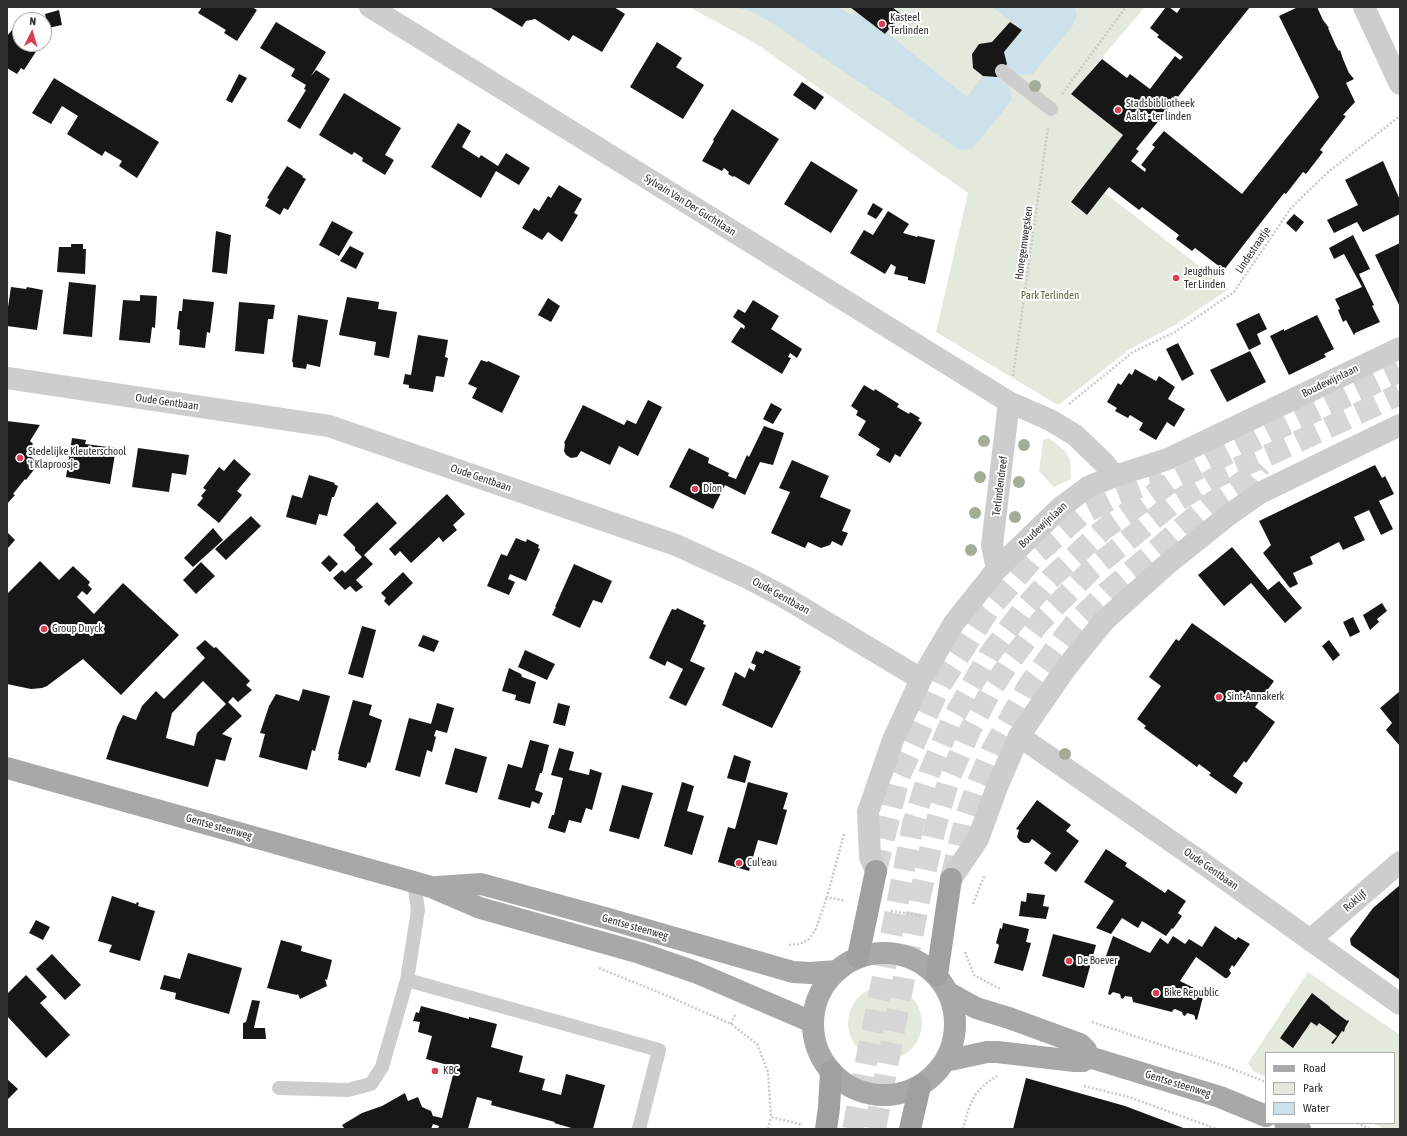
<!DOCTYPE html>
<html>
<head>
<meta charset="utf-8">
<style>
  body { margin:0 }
  #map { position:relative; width:1407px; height:1136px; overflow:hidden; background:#fff; font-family:"Asap Condensed",sans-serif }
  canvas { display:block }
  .frame { position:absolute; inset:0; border:8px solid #303030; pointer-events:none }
  .legend { position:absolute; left:1265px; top:1052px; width:130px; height:72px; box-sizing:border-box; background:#fff; border:1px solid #acacac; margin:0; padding:5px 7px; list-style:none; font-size:12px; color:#303030 }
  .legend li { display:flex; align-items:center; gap:8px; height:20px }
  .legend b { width:20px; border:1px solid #acacac }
  .north { position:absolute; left:12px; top:12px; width:40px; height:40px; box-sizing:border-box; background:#fff; border:1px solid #acacac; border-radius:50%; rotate:5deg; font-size:11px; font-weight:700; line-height:16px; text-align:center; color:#303030 }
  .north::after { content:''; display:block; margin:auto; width:14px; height:18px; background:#da3f56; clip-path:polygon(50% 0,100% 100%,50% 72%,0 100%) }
</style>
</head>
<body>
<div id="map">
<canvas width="1407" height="1136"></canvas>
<div class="frame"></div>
<ul class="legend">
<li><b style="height:5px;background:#a8a8a8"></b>Road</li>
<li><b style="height:11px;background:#e4e9dd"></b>Park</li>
<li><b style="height:11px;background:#cde1eb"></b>Water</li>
</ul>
<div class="north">N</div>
</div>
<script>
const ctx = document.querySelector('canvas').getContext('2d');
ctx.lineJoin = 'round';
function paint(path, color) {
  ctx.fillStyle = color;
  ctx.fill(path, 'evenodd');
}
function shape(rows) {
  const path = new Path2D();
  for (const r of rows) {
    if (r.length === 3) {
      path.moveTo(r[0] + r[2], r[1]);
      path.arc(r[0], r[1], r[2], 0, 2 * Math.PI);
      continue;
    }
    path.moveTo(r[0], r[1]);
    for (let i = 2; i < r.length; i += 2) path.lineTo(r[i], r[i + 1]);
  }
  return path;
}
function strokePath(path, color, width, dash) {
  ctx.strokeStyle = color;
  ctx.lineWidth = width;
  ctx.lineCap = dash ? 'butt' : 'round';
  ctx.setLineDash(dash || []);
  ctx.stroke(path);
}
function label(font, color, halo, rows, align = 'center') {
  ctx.font = font + ' "Asap Condensed",sans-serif';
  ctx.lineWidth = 4;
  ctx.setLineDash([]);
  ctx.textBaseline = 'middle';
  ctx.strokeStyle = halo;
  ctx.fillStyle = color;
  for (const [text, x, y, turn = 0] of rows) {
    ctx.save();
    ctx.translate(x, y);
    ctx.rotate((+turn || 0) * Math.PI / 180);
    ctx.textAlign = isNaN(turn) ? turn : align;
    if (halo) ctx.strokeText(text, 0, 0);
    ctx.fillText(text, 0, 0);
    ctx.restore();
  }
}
paint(shape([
  [689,7,1145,7,1071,94,1123,135,1071,202,1087,215,1105,193,1229,289,1175,325,1130,349,1058,405,936,332,968,193,755,43],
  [1049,438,1065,451,1070,459,1071,479,1054,487,1039,471,1043,440],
  [1308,972,1400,1035,1400,1129,1385,1129,1372,1123,1394,1123,1394,1053,1266,1053,1266,1077,1253,1071,1248,1063],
  [885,1023,37]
]), '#e4e9dd');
paint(shape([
  [732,7,839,7,849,14,858,13,884,34,886,32,967,97,983,76,997,78,999,75,1009,84,1012,100,973,148,963,150,958,149,769,21,748,10],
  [992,7,1074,7,1077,12,1076,18,1072,27,1043,61,1033,74,1016,75,1006,66,1007,64,1004,53,1022,30]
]), '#cde1eb');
paint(shape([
  [202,7,252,7,257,10,237,41,224,33,226,30,198,13],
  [492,7,614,7,625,14,602,52,573,35,569,41,535,19,526,21,522,27,491,8],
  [850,7,892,7,901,14,885,34],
  [1166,7,1169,7,1177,13,1181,7,1250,7,1136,149,1139,151,1131,161,1145,172,1146,169,1141,165,1155,147,1152,145,1164,131,1242,194,1319,97,1279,16,1298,7,1317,7,1323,20,1329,28,1328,28,1336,46,1339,51,1340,50,1343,59,1349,73,1354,79,1346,83,1355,102,1343,115,1346,116,1320,150,1323,152,1306,174,1303,172,1286,194,1284,193,1224,270,1195,248,1192,251,1176,239,1179,235,1142,207,1139,210,1109,187,1087,215,1071,202,1123,135,1071,94,1102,59,1127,78,1130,74,1150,89,1175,56,1180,60,1183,57,1157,37,1159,35,1150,28],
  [59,10,62,25,48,28,45,14],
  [276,22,326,52,311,76,316,70,330,79,300,129,287,121,306,90,304,89,306,85,291,76,295,69,260,48],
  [1010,22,1022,30,1004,52,1007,64,997,77,983,76,973,68,972,54,979,44,992,42],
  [16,25,20,28,20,44,41,44,24,70,21,68,17,74,7,68,7,36],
  [657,42,682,58,676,67,704,85,683,119,630,87],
  [239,74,247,78,232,103,226,100],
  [54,78,159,142,137,178,119,166,122,161,105,151,102,156,67,134,78,116,62,106,51,124,32,113],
  [802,82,824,97,815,110,793,95],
  [344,93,401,128,385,155,394,160,385,175,362,161,363,158,354,152,352,155,319,135],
  [732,109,779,139,749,185,734,176,733,177,728,174,729,172,724,168,722,171,702,161,714,141,713,140],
  [458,123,471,131,462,147,479,158,481,155,498,166,506,153,530,168,519,185,496,171,481,198,431,167],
  [811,161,858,190,831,233,784,204],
  [1383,161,1400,200,1400,214,1363,232,1357,222,1334,233,1327,220,1358,205,1345,180],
  [287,166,303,176,302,177,306,179,288,210,284,208,280,215,265,206,269,199,267,198],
  [559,185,582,199,574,213,578,215,562,242,548,232,542,240,522,228,534,208,539,211,548,196,551,198],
  [873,203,883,209,876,219,867,214],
  [888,211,909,224,903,233,917,237,918,236,935,240,925,284,908,280,908,277,894,274,896,267,891,264,885,274,850,253,864,230,873,235],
  [1294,214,1304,222,1296,232,1286,223],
  [332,221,353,232,339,256,319,245],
  [216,231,231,235,227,274,212,272],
  [1353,235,1370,269,1359,274,1374,305,1372,306,1380,322,1355,333,1355,334,1354,335,1346,320,1343,322,1338,310,1340,309,1335,299,1362,287,1344,254,1334,259,1329,248],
  [1400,243,1400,307,1375,255],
  [71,244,83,244,83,249,86,249,85,274,57,272,59,247,71,247],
  [350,246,364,253,356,269,340,261],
  [69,282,96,285,92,337,63,334],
  [11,287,26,289,27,287,43,290,37,330,7,326,7,314],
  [140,295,157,296,155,328,152,327,150,343,119,340,123,300,140,301],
  [347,297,379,302,378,309,397,312,389,358,374,355,376,342,339,335],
  [548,298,560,306,551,322,538,315],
  [183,299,214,302,210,333,207,332,205,348,179,345,180,330,177,329,179,311,182,311],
  [753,300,779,316,771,329,802,349,797,358,790,353,788,357,791,358,782,374,731,342,741,327,744,329,745,326,733,317,738,309,745,313],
  [239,302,275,305,273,319,268,319,264,354,235,351],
  [1259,313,1267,329,1257,334,1261,344,1249,350,1236,324],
  [298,315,328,320,320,367,307,364,306,369,293,367,293,362,292,362],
  [1317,315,1334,349,1324,354,1326,357,1289,375,1270,336,1284,329,1284,331],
  [418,335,448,340,445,357,448,358,444,377,436,376,433,392,409,388,409,385,403,384,405,374,411,375],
  [1178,343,1194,374,1182,381,1166,349],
  [1250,351,1266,382,1227,402,1210,370],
  [481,360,487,362,488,361,520,376,502,413,472,398,477,388,468,384],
  [1135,369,1156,381,1159,376,1175,387,1168,399,1185,409,1174,427,1167,422,1156,440,1139,430,1143,423,1130,415,1128,418,1115,411,1117,408,1107,402,1118,383,1121,385,1129,373,1132,375],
  [864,385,874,391,875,389,899,404,897,407,909,414,910,412,920,418,918,420,922,423,900,457,895,454,890,463,876,455,880,449,858,435,866,421,856,415,858,411,851,406],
  [648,400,662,407,638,456,619,446,610,465,581,451,577,457,571,458,566,455,564,451,565,444,564,443,583,405,624,425,627,420,636,424],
  [771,403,782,409,773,424,763,419],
  [7,421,40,425,30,441,33,444,26,453,39,463,26,480,25,479,13,494,15,495,7,504],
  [764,426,784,433,773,465,760,462,745,495,725,485,713,509,669,487,689,448,709,458,708,463,729,473,728,476,736,479,747,455,749,457],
  [72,438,86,440,85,444,116,448,110,484,66,477],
  [138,448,189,455,186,475,172,473,169,492,132,487],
  [234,459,251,474,237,491,242,495,219,523,197,505,203,498,201,496,206,490,203,488,219,467,224,471],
  [792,460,829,476,820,497,851,510,842,531,848,533,842,546,832,541,830,545,821,548,808,542,805,548,771,533,790,492,779,488],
  [1375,465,1382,478,1385,476,1394,494,1379,501,1393,529,1381,535,1369,510,1354,517,1365,540,1343,550,1339,542,1310,557,1313,564,1293,573,1298,584,1290,588,1263,553,1271,545,1259,521],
  [309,475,335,483,334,484,338,486,334,497,332,497,327,516,319,514,316,525,286,517,292,495,302,498],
  [447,494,465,514,453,525,457,530,443,542,439,537,411,563,400,551,395,556,389,549],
  [377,502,397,523,364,555,373,564,356,580,363,587,356,592,350,586,345,590,333,578,342,570,345,573,362,557,355,550,355,547,343,535],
  [251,516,261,526,226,560,215,549],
  [213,528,223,540,193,567,184,558],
  [7,532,15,540,7,549],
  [516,538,526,542,527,539,539,545,538,548,540,549,526,581,510,574,508,579,515,582,509,595,487,586,501,554,507,556],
  [1232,547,1268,590,1279,581,1302,608,1285,623,1251,583,1224,606,1198,575],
  [329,555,338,564,330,572,321,563],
  [40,561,59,580,73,566,90,582,88,585,92,589,87,595,82,591,77,597,94,614,123,583,179,635,121,695,83,659,47,686,42,688,31,689,7,684,7,594],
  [201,562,215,576,196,594,183,580],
  [574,564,612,581,602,603,593,600,580,628,552,615,556,607,555,607],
  [403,572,413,583,389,606,384,601,386,598,381,593],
  [1382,603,1387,611,1377,619,1379,622,1370,630,1363,615],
  [677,608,704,621,703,624,706,625,690,661,705,668,686,706,669,698,683,669,667,661,665,666,649,658,668,617,672,609,676,610],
  [1353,617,1360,632,1350,637,1343,622],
  [1192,623,1274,681,1255,707,1275,722,1246,763,1244,761,1233,776,1243,783,1236,794,1209,775,1211,773,1199,764,1197,767,1144,728,1146,726,1137,719,1161,686,1149,677,1176,639,1179,641],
  [362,626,376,630,363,678,348,674],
  [423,635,439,641,434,652,418,646],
  [205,640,214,648,216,647,250,681,246,685,252,690,238,702,233,697,228,702,242,716,222,734,232,738,225,761,216,759,208,787,106,759,117,727,123,715,136,720,142,706,156,691,164,699,205,658,196,648],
  [203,681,226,704,197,733,194,746,166,738,172,713],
  [1329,640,1340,655,1333,661,1322,646],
  [525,650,555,664,547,680,518,667],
  [765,650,801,667,799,670,801,671,772,728,722,705,735,672,745,678,749,668,754,671,756,665,751,663,756,651,763,654],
  [509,668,521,674,522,677,536,682,530,704,515,700,516,695,502,691],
  [303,689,330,696,315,751,312,750,307,770,259,757,265,734,260,733,269,706,276,694,299,701],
  [1400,691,1400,746,1386,730,1392,723,1380,708],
  [353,700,372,705,369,715,382,720,370,763,368,762,366,768,338,760,339,754,338,754],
  [437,703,454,708,447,733,436,730,434,736,436,737,432,752,427,750,420,777,395,770,409,718,431,724],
  [558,703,570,706,565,726,553,723],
  [530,740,549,745,542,773,540,773,535,790,543,793,539,804,532,801,530,808,498,799,508,764,522,768],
  [455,748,487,757,477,793,445,784],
  [559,748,574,752,569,770,589,775,590,769,602,773,592,810,586,808,581,823,569,820,565,833,548,828,552,815,554,815,563,778,551,775],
  [734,755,751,761,745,783,727,778],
  [682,782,694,786,687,811,704,816,692,855,664,846],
  [748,782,788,793,783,809,787,810,777,845,758,840,749,871,718,862,728,827,735,829],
  [622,785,653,793,639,839,609,831],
  [1037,800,1071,825,1066,831,1079,841,1056,872,1044,863,1051,853,1032,839,1029,843,1024,843,1020,841,1017,837,1019,830,1016,829],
  [1106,849,1127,863,1125,866,1165,893,1168,889,1186,901,1178,913,1182,916,1173,929,1172,928,1166,936,1142,921,1138,928,1122,918,1111,934,1096,928,1114,901,1084,882],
  [1400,885,1400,980,1351,945,1350,939,1373,908],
  [1027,893,1045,895,1043,906,1049,907,1046,919,1019,916,1021,901,1026,902],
  [112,896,136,904,137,902,139,903,138,906,155,911,140,961,109,952,112,945,98,941],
  [36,920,50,927,43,940,29,933],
  [1003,923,1029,929,1026,942,1031,943,1023,971,994,963,999,945,996,943,1000,928,1002,929],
  [1215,926,1236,940,1238,937,1250,944,1234,967,1232,965,1229,970,1231,973,1229,976,1227,978,1225,978,1196,957,1180,981,1204,993,1197,1020,1195,1019,1195,1017,1194,1015,1187,1013,1185,1016,1183,1015,1182,1012,1175,1009,1173,1010,1172,1012,1133,1002,1132,997,1125,996,1123,999,1121,998,1120,994,1113,992,1110,995,1108,994,1116,965,1104,962,1113,936,1150,953,1160,938,1168,944,1173,936,1185,944,1189,939,1202,947],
  [1053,934,1096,945,1084,988,1042,976],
  [281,940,302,946,301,951,332,960,327,980,325,979,327,986,300,999,298,994,297,995,267,988],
  [188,953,242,968,229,1014,175,999,176,993,160,989,164,975,180,979],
  [52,954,81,985,65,1000,36,969],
  [26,975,47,997,40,1003,70,1035,46,1058,7,1016,7,994],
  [1312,993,1330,1007,1330,1008,1347,1021,1348,1020,1349,1021,1345,1028,1344,1032,1342,1031,1333,1044,1331,1043,1337,1036,1319,1023,1317,1026,1311,1022,1293,1048,1280,1038],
  [252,1000,260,1001,254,1028,265,1028,266,1039,243,1039,243,1023,246,1022],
  [421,1006,469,1019,469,1017,497,1024,491,1047,523,1056,519,1072,545,1079,542,1090,561,1095,566,1074,605,1085,593,1129,575,1129,554,1123,555,1122,491,1105,492,1101,477,1097,468,1129,438,1129,439,1126,433,1124,431,1129,341,1129,344,1128,342,1125,362,1113,382,1106,405,1093,408,1101,418,1097,422,1107,431,1111,433,1116,442,1118,455,1067,426,1059,432,1036,418,1032,420,1022,413,1021,416,1012,419,1013],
  [1026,1078,1125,1106,1186,1129,1013,1129],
  [7,1079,18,1089,7,1100]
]), '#171717');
strokePath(shape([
  [876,871,899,777,941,684,988,611,1038,553,1081,515,1117,496,1140,487,1163,484],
  [951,878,965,820,977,785,991,752,1030,683,1074,624,1107,592,1207,506,1251,476,1261,465],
  [853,1129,913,824,929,774,951,722,989,655,1022,611,1050,579,1104,529,1170,483,1271,432,1400,371],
  [875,1129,919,901,935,828,949,779,971,728,993,687,1009,663,1039,623,1090,571,1172,504,1220,475,1271,454,1400,394]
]), '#d6d6d6', 22, [22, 11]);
strokePath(shape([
  [1062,94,1126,7],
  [1013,376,1048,128],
  [1069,404,1133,352,1175,332,1234,292,1291,208,1327,173,1400,116],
  [844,834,827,897,845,901],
  [973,904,985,874],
  [891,911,922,916],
  [789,945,799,944,808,940,815,931,827,897],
  [965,952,974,975,1000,989],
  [599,968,670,997,731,1024,757,1044,768,1072,771,1117,803,1125],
  [1092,1022,1222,1065,1266,1082],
  [731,1024,735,1015],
  [1084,1086,1129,1097,1217,1129],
  [1357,1123,1370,1129],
  [768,1129,771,1117],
  [963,1129,968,1110,975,1095,985,1084,997,1076]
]), '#cacaca', 2.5, [2, 2]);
strokePath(shape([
  [1002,71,1051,109],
  [407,980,659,1050,639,1129],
  [279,1088,348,1090,371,1084,382,1067,407,980,418,910,414,882]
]), '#cdcdcd', 14);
strokePath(shape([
  [370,7,1009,402,1050,420,1075,435,1104,463,1115,476],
  [1364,7,1400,84],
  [7,378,329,426,676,545,746,577,784,597,921,679],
  [997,569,992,545,1009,402],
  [1019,736,1204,864,1400,1004],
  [876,871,870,857,868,812,893,740,921,679,954,623,997,569,1061,507,1088,487,1115,476,1168,459,1400,348],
  [951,879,978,839,997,787,1019,736,1066,668,1104,621,1165,566,1230,514,1260,493,1400,425],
  [1310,940,1400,862]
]), '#cdcdcd', 22);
strokePath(shape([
  [7,768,414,882,431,887,480,908,640,953,695,972,812,1022],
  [437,887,481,884,609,919,793,972,810,973,837,971],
  [884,1024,71],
  [949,993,976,1008,1009,1018,1080,1044,1086,1050,1089,1057],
  [1089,1057,1220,1097,1266,1116],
  [945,1061,987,1052,997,1052,1075,1061,1083,1061,1089,1057],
  [1285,1123,1300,1129]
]), '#a8a8a8', 22);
strokePath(shape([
  [858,957,876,871],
  [937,975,951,879],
  [826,1129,829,1108,831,1071],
  [910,1129,920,1086]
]), '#a0a0a0', 22);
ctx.fillStyle = '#a3ad96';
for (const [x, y] of [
  [1035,86],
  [984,441],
  [1024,445],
  [980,477],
  [1019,482],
  [975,513],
  [1015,517],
  [971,550],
  [1065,754]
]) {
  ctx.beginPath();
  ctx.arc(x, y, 6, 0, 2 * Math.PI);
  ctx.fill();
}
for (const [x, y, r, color] of [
  [882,24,4,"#da3f56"],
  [1118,110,4,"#da3f56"],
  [1176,278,4,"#da3f56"],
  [20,458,4,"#da3f56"],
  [695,489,4,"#da3f56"],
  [44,629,4,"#da3f56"],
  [1219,697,4,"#da3f56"],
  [739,863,4,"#da3f56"],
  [1069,961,4,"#da3f56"],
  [1156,993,4,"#da3f56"],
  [435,1071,4,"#da3f56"]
]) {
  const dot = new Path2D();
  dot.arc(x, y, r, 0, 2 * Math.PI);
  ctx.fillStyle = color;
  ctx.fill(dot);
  strokePath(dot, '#fff', 1.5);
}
label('11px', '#303030', '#fff', [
  ["Kasteel",890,18],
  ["Terlinden",890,31],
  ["Stadsbibliotheek",1126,104],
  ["Aalst - ter linden",1126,117],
  ["Jeugdhuis",1184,272],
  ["Ter Linden",1184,285],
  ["Stedelijke Kleuterschool",28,452],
  ["'t Klaproosje",28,465],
  ["Dion",703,489],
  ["Group Duyck",52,629],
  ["Sint-Annakerk",1227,697],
  ["Cul'eau",747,863],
  ["De Boever",1077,961],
  ["Bike Republic",1164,993],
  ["KBC",443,1071]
], 'left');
label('11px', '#303030', '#fff', [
  ["Sylvain Van Der Guchtlaan",690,205,32],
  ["Honegemwegsken",1024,243,-82],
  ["Lindestraatje",1253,250,-56],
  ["Boudewijnlaan",1330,381,-26],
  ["Oude Gentbaan",167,402,8],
  ["Oude Gentbaan",481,478,19],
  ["Terlindendreef",1000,486,-83],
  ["Boudewijnlaan",1043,525,-43],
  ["Oude Gentbaan",781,596,29],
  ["Gentse steenweg",219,827,16],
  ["Oude Gentbaan",1211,869,35],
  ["Roklijf",1355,901,-41],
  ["Gentse steenweg",635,927,16],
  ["Gentse steenweg",1178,1084,17]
]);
label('11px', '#576a40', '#fff', [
  ["Park Terlinden",1050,296]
]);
</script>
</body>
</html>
